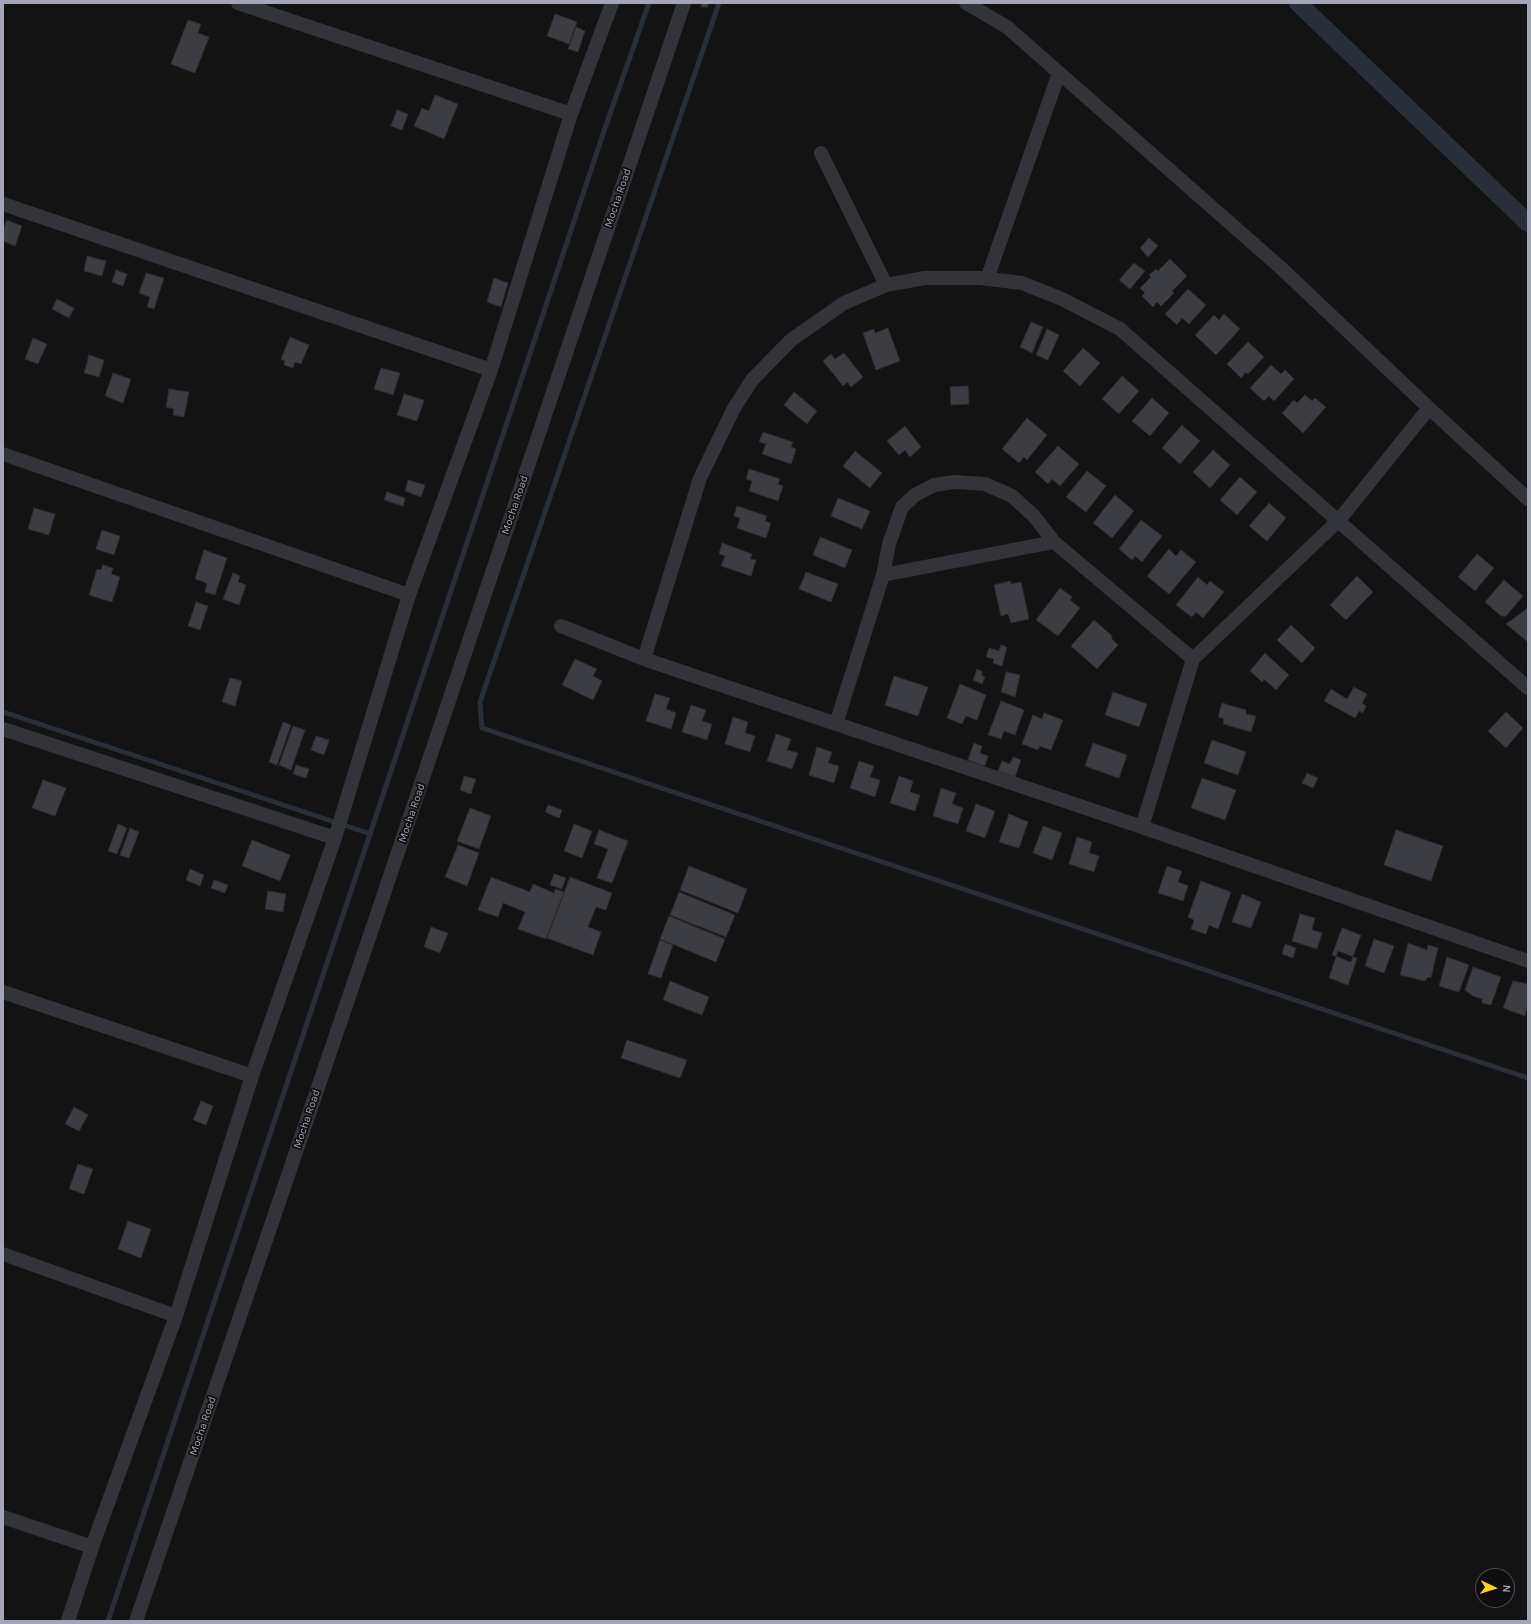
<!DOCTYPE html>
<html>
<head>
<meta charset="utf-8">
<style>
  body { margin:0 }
  #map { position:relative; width:1531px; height:1624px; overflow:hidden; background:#131314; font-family:Karla,sans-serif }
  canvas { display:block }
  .frame { position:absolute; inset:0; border:4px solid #a3a6b6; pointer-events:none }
  .north { position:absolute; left:1475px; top:1568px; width:40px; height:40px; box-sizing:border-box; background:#0e0e0f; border:1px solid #4a4b52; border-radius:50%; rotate:94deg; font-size:11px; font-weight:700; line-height:16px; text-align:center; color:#a3a6b6 }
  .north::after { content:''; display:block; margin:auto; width:14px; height:18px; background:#fbd224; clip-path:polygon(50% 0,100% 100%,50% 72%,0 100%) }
</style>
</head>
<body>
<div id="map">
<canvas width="1531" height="1624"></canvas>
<div class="frame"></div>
<div class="north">N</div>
</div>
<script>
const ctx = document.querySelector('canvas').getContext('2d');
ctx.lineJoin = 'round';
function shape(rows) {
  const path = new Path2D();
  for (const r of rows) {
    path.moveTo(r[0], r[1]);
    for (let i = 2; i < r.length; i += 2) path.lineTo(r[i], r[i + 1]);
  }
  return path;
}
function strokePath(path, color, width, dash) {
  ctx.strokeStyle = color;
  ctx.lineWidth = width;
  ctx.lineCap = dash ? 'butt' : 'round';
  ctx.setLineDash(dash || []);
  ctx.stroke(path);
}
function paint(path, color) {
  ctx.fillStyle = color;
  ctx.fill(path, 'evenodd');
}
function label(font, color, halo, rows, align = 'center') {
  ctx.font = font + ' Karla,sans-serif';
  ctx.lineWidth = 3.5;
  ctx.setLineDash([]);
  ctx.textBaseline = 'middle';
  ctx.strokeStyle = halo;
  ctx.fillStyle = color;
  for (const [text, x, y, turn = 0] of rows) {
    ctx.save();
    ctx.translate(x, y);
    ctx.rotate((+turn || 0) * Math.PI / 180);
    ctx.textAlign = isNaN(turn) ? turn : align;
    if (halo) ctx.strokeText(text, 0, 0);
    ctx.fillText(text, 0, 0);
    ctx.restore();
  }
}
strokePath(shape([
  [719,3,480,702,482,728,1528,1078],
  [3,712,371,834],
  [108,1621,604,131,649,3]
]), '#282f39', 5);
strokePath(shape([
  [1298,3,1528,223]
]), '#282f39', 18);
const building = shape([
  [702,3,708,3,708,7,701,7,702,3],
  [555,14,577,22,569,44,547,36,555,14],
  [188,20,201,24,198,33,209,37,195,73,171,64,188,20],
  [576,27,585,31,578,52,568,49,576,27],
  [435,95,458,104,444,139,414,126,422,108,429,111,435,95],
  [397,110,408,114,402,130,391,126,397,110],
  [7,220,22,226,15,246,3,241,3,230,7,220],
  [1149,238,1158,246,1148,257,1140,248,1149,238],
  [87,256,106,261,102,276,84,271,87,256],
  [1170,259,1187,276,1172,291,1174,293,1161,306,1157,302,1153,307,1142,296,1145,293,1140,288,1151,277,1149,275,1156,269,1158,271,1170,259],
  [1134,263,1145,271,1130,289,1119,280,1134,263],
  [116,270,127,274,123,286,112,282,116,270],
  [146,273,164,278,154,309,147,307,150,297,139,293,146,273],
  [494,278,508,283,501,307,487,302,494,278],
  [1188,289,1206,305,1189,324,1182,318,1177,325,1165,314,1188,289],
  [57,299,74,308,69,318,52,309,57,299],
  [1224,314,1240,329,1216,355,1195,335,1214,315,1219,320,1224,314],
  [1031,322,1043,327,1032,353,1020,347,1031,322],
  [888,328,900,361,876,370,863,333,874,329,875,333,888,328],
  [1047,329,1059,335,1048,360,1036,355,1047,329],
  [290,337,309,345,301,364,295,362,293,368,284,365,285,361,281,359,290,337],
  [33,338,47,344,38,364,25,359,33,338],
  [1248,342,1264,357,1248,374,1246,372,1241,378,1227,364,1248,342],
  [1083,348,1100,363,1080,386,1063,371,1083,348],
  [844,353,863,377,851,387,847,382,843,386,823,361,831,354,835,359,844,353],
  [89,355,104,360,99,377,84,373,89,355],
  [1271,365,1281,374,1285,370,1294,379,1274,401,1269,396,1264,401,1250,388,1271,365],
  [381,368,400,373,393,395,374,389,381,368],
  [113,373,131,379,123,403,105,396,113,373],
  [1122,376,1139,391,1119,414,1102,399,1122,376],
  [968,386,969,404,951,405,950,387,968,386],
  [169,389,189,392,184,417,173,415,174,409,166,407,169,389],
  [794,392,817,411,807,424,784,405,794,392],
  [404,394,424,400,417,421,397,415,404,394],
  [1305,395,1312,401,1315,398,1326,407,1303,433,1282,413,1294,400,1297,403,1305,395],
  [1152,398,1169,413,1150,436,1132,421,1152,398],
  [1027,418,1047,435,1027,460,1024,457,1019,463,1002,449,1027,418],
  [1182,425,1200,441,1180,464,1162,448,1182,425],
  [905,426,921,447,910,457,905,450,899,455,887,441,905,426],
  [763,432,793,442,791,447,796,449,791,464,762,454,766,444,759,442,763,432],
  [1058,446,1079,464,1060,486,1052,479,1048,484,1035,472,1058,446],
  [1213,450,1230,465,1210,488,1193,472,1213,450],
  [855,451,882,473,870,488,843,466,855,451],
  [749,469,780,479,778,484,783,486,778,501,749,491,752,481,746,479,749,469],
  [1087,471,1106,486,1086,512,1066,497,1087,471],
  [1240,477,1257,492,1237,515,1220,500,1240,477],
  [408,480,425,485,421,497,405,491,408,480],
  [387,492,405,498,403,506,384,500,387,492],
  [1115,495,1134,511,1112,538,1093,523,1115,495],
  [838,498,870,511,862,529,831,516,838,498],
  [1269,503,1286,518,1267,541,1249,526,1269,503],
  [737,506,767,516,765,521,771,523,766,538,737,528,740,518,734,516,737,506],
  [34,508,55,514,49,535,28,529,34,508],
  [1141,520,1162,536,1142,562,1135,556,1132,560,1119,549,1141,520],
  [102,530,120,536,114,555,96,549,102,530],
  [820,537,852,550,845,568,813,555,820,537],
  [722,543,752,554,750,559,756,560,751,576,721,566,725,556,719,554,722,543],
  [1169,549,1176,556,1181,550,1196,562,1169,594,1147,576,1169,549],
  [204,550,227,558,215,595,205,592,207,583,195,579,204,550],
  [1477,554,1494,568,1475,591,1458,577,1477,554],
  [103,565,113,568,111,574,120,577,112,602,89,595,97,569,101,570,103,565],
  [806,572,838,584,831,602,799,589,806,572],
  [233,573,240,576,238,582,246,585,239,605,223,599,233,573],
  [1357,576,1373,592,1346,620,1330,605,1357,576],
  [1198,577,1207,585,1210,581,1224,592,1203,618,1196,612,1192,617,1176,605,1198,577],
  [1504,580,1523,596,1506,616,1501,616,1485,602,1504,580],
  [1010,581,1011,584,1021,582,1029,619,1011,623,1008,614,1001,616,994,585,1010,581],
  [1060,588,1072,597,1070,600,1080,608,1058,636,1036,620,1060,588],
  [196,602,208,606,200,630,188,626,196,602],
  [1528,608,1528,642,1506,624,1528,608],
  [1094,620,1112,636,1111,638,1118,645,1097,669,1071,646,1094,620],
  [1291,625,1315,648,1302,663,1277,640,1291,625],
  [1001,645,1007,647,1002,666,993,663,994,659,986,657,989,648,999,651,1001,645],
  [1265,653,1289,675,1276,690,1264,679,1262,682,1250,671,1265,653],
  [575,659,597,669,593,676,602,681,593,700,562,685,575,659],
  [977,669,983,672,981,675,985,677,982,684,973,680,977,669],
  [1006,672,1020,675,1015,697,1001,692,1006,672],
  [894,676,928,687,918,716,885,705,894,676],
  [230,678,242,681,235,706,222,702,230,678],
  [960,684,986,695,977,720,966,716,962,724,947,718,960,684],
  [1354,687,1367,694,1362,703,1366,706,1363,713,1359,711,1355,718,1324,701,1331,689,1347,699,1354,687],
  [1113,692,1147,704,1139,727,1105,715,1113,692],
  [655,694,670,698,666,709,676,713,671,729,646,721,655,694],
  [1001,701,1024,710,1015,735,1004,731,1001,739,988,735,1001,701],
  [1222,703,1246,710,1246,714,1256,716,1251,732,1223,724,1224,719,1218,717,1222,703],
  [691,705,706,710,702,721,712,724,707,740,682,732,691,705],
  [1506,712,1523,728,1506,748,1488,731,1506,712],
  [1044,713,1063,720,1051,750,1040,746,1038,750,1022,744,1033,715,1042,719,1044,713],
  [733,717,748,722,745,733,755,736,750,752,725,744,733,717],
  [283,722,291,725,277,765,269,762,283,722],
  [293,726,305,730,291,770,279,765,293,726],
  [776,734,791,739,787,750,798,753,792,769,767,761,776,734],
  [316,736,329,740,324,755,311,750,316,736],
  [1212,740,1246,752,1238,775,1204,763,1212,740],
  [974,743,982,746,980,753,988,756,985,766,968,760,974,743],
  [1093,743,1127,755,1119,778,1085,766,1093,743],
  [817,747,832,752,828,763,839,766,834,783,809,775,817,747],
  [1013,757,1021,760,1015,777,998,771,1002,761,1010,764,1013,757],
  [859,761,874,766,870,777,880,780,875,797,850,788,859,761],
  [296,765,309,769,306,778,293,774,296,765],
  [1307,773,1318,778,1313,788,1302,783,1307,773],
  [464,776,476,779,471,794,460,790,464,776],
  [899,776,913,781,910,792,920,795,915,811,890,803,899,776],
  [1202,778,1236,790,1225,820,1191,808,1202,778],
  [43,780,66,788,55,816,32,808,43,780],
  [941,788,956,793,952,804,963,808,958,824,933,816,941,788],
  [976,804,995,811,985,838,966,831,976,804],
  [548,805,562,810,559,818,545,812,548,805],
  [470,808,491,816,479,849,457,841,470,808],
  [1009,814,1028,822,1019,848,999,842,1009,814],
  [118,824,127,828,117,854,108,851,118,824],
  [574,824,592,831,582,858,564,851,574,824],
  [1043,826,1062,833,1052,860,1033,853,1043,826],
  [130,828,139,832,129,858,120,855,130,828],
  [599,830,628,841,612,883,597,878,608,849,594,844,599,830],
  [1396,830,1443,846,1431,881,1384,865,1396,830],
  [1077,837,1092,842,1089,853,1099,856,1094,872,1069,864,1077,837],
  [252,840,290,855,280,881,242,866,252,840],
  [458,845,479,853,467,886,445,877,458,845],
  [689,866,747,889,738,913,680,890,689,866],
  [1167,866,1182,871,1178,882,1188,886,1183,901,1158,893,1167,866],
  [190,869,204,875,200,886,186,880,190,869],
  [554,874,566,878,562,889,550,885,554,874],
  [491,877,530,892,533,884,554,893,555,889,564,892,546,939,518,929,525,912,503,903,498,917,478,910,491,877],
  [570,877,612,893,606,910,596,907,588,927,601,932,593,955,547,938,570,877],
  [214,880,228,885,225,893,211,888,214,880],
  [1201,881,1231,892,1218,929,1209,925,1206,934,1191,929,1194,920,1188,917,1201,881],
  [268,891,286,894,283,912,265,909,268,891],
  [679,892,735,915,726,937,670,915,679,892],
  [1242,894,1261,902,1251,928,1232,922,1242,894],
  [1300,914,1315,918,1312,930,1322,933,1317,949,1292,941,1300,914],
  [669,916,725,939,716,962,660,939,669,916],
  [431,927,448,933,440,953,424,947,431,927],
  [1342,928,1361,935,1351,962,1332,955,1342,928],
  [1374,939,1394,946,1384,973,1365,966,1374,939],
  [660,940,673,945,661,978,648,974,660,940],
  [1408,943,1427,950,1428,945,1438,948,1431,978,1428,977,1425,981,1400,975,1408,943],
  [1285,944,1296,948,1293,958,1282,954,1285,944],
  [1338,951,1357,958,1348,985,1329,978,1338,951],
  [1447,957,1469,965,1459,992,1439,986,1447,957],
  [1473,967,1501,977,1491,1005,1482,1003,1482,999,1473,996,1465,990,1473,967],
  [670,981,709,997,702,1015,663,1000,670,981],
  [1513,981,1528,984,1528,1002,1525,1016,1503,1008,1513,981],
  [627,1040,687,1060,680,1078,621,1058,627,1040],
  [201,1101,213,1106,206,1125,193,1120,201,1101],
  [74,1107,88,1115,79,1131,65,1124,74,1107],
  [78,1164,93,1169,84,1194,69,1189,78,1164],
  [128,1221,151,1229,141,1258,118,1249,128,1221]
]);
paint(building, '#3c3d42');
strokePath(building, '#2d2c31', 1);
strokePath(shape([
  [238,3,571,114],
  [966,3,1007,27,1281,268,1429,408,1528,499],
  [821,153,886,285],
  [3,204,491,370],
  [987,279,1059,73],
  [3,454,409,595],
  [883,575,1054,542],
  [561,626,644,659,1142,827,1528,961],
  [644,659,700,478,734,408,752,380,791,340,844,303,886,285,925,278,980,278,1022,283,1062,299,1120,329,1528,688],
  [836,724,883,575,889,544,902,507,915,495,934,485,954,482,985,484,1012,496,1034,516,1054,542,1193,659],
  [3,729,335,838],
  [1142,827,1193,659,1339,520,1429,408],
  [3,992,252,1076],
  [3,1254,176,1316],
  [3,1517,92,1547],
  [68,1621,92,1547,176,1316,252,1076,335,838,409,595,491,370,571,114,612,3],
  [136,1621,369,938,684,3]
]), '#33343a', 14);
label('11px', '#a3a6b6', '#0e0e0f', [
  ["Mocha Road",618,198,-71],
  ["Mocha Road",515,505,-71],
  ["Mocha Road",412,813,-71],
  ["Mocha Road",307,1119,-71],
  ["Mocha Road",203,1426,-71]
]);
</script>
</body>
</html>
